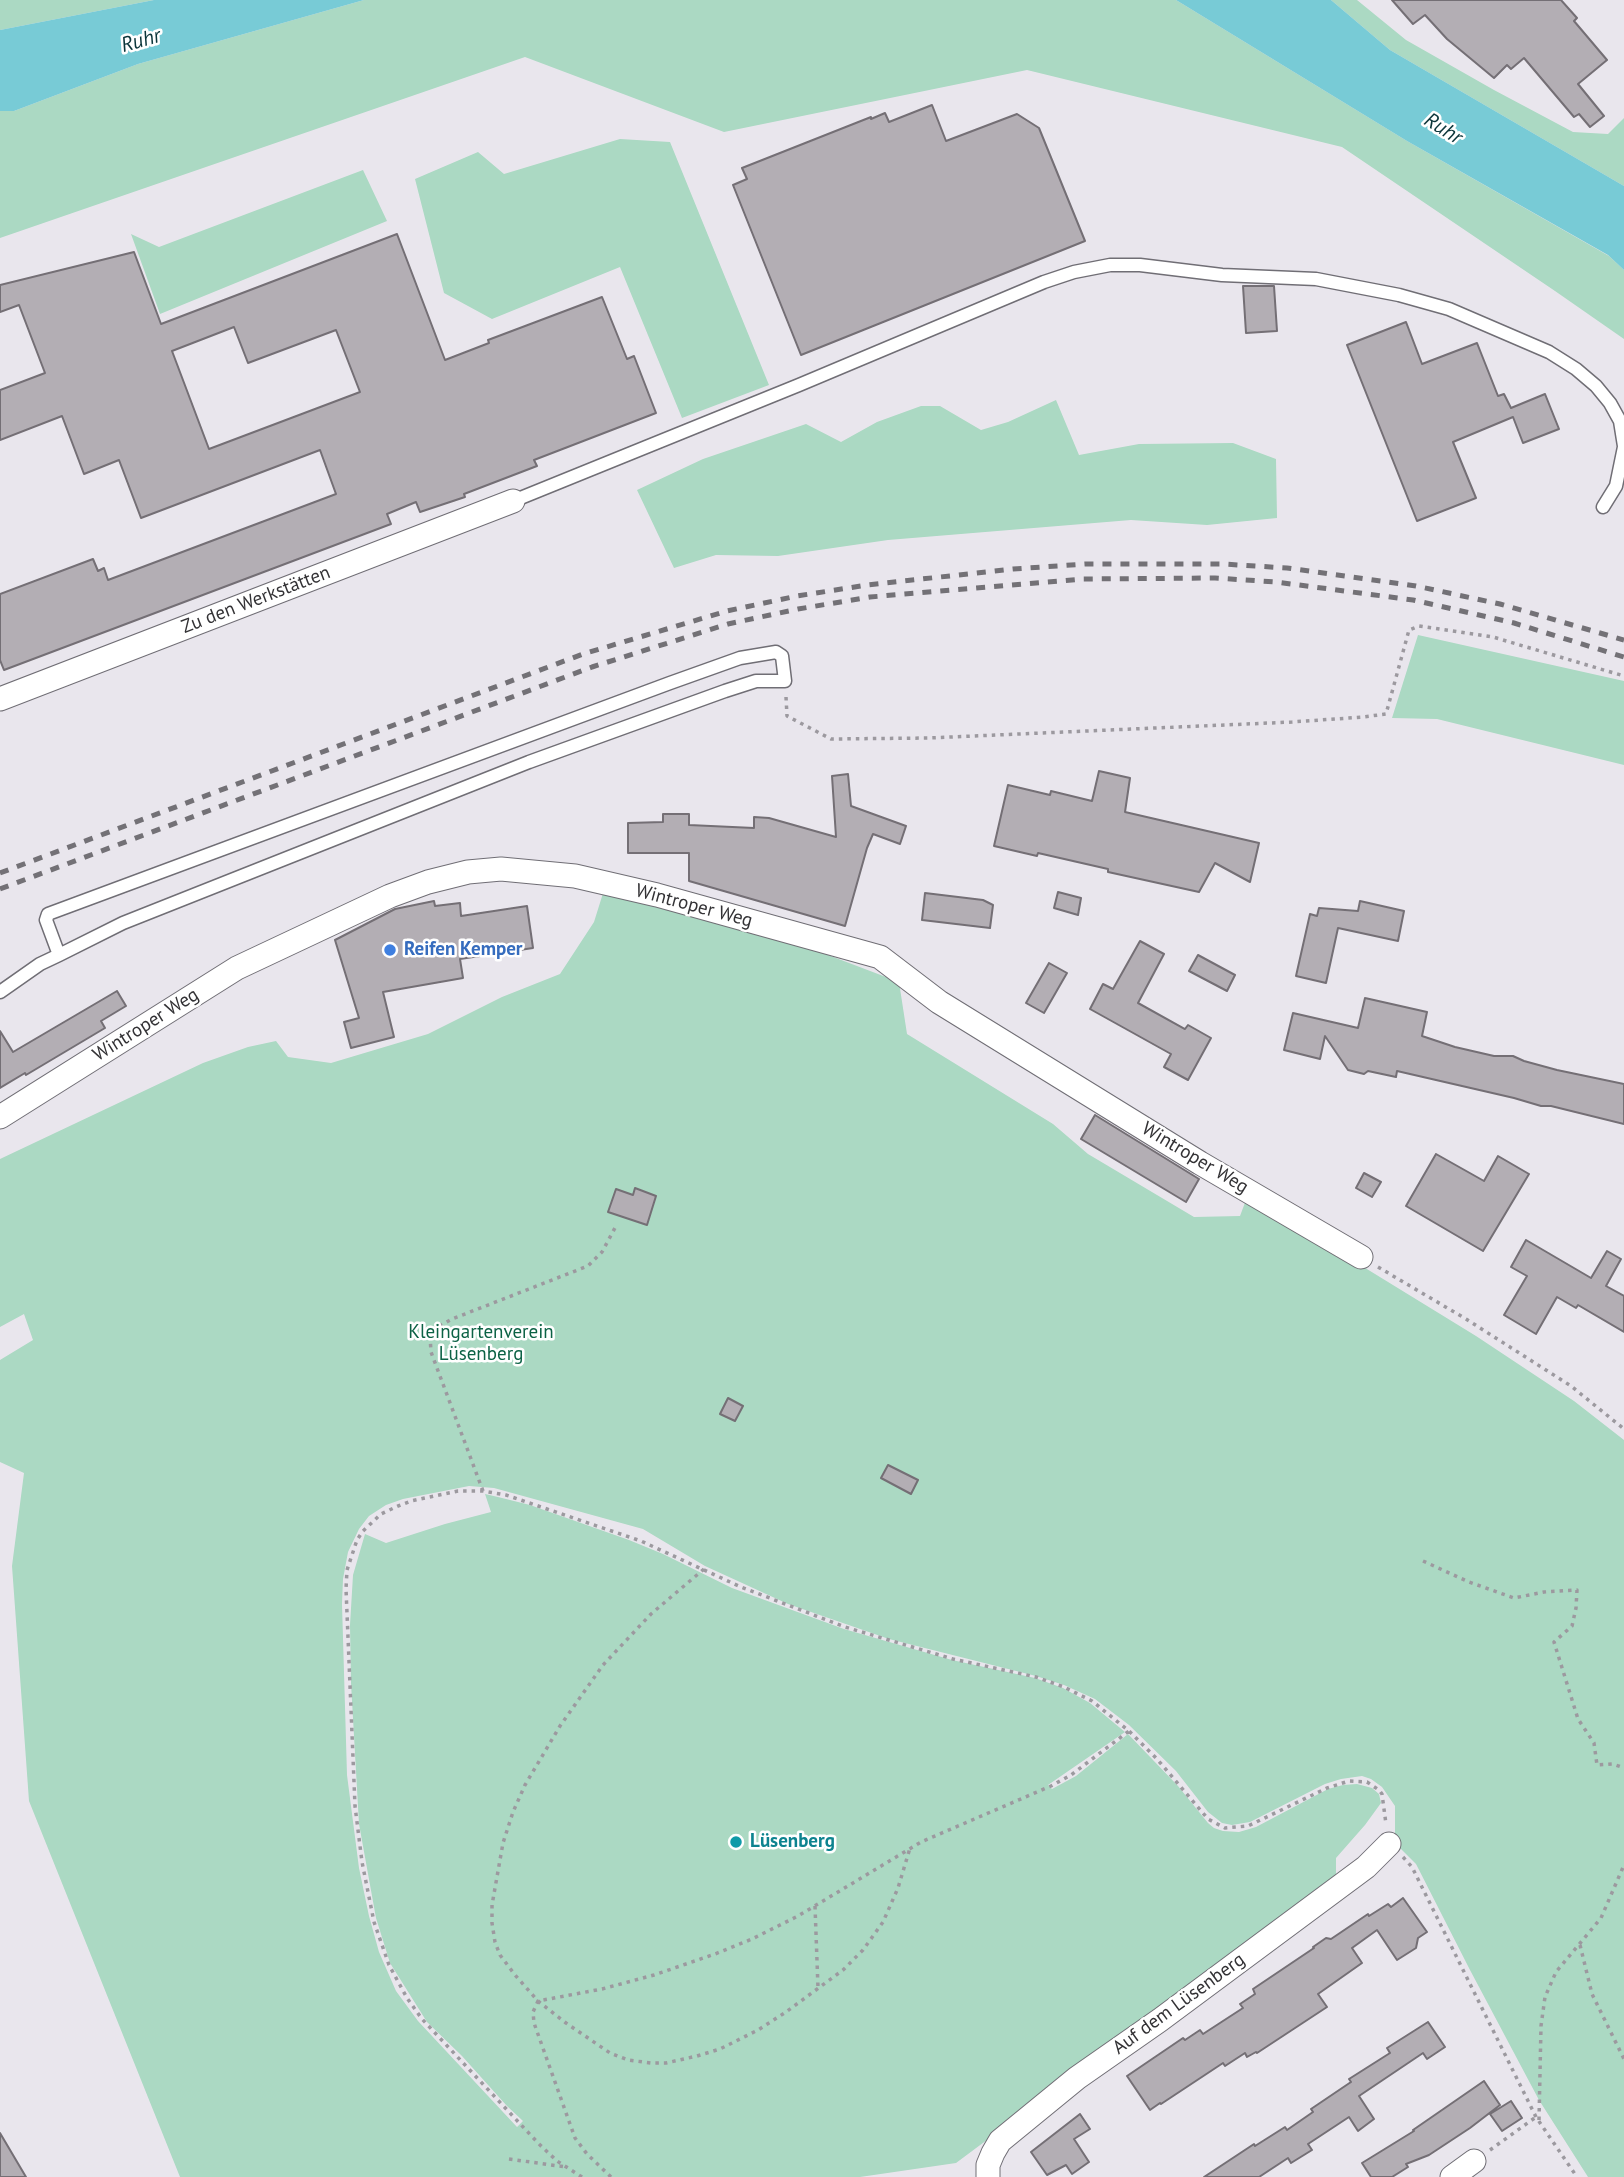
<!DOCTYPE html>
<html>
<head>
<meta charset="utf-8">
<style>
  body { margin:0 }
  canvas { display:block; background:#e9e6ed }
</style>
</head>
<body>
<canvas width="1624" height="2177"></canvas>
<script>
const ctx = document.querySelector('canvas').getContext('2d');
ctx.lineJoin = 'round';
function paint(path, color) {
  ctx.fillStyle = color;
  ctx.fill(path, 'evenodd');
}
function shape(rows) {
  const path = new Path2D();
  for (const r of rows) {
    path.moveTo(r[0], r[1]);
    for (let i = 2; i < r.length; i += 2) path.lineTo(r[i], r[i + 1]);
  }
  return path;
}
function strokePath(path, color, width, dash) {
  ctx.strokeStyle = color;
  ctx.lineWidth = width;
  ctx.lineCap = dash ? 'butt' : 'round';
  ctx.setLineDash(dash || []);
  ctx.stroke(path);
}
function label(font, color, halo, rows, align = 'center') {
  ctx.font = font + ' "PT Sans",sans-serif';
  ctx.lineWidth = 5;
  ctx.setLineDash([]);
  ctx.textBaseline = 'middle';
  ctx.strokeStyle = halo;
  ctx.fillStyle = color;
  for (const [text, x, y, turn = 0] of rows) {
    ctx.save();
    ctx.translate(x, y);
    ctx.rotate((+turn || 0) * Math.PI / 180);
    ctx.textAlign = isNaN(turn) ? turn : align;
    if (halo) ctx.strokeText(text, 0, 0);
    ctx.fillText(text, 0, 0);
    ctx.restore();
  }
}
paint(shape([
  [0,0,154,0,0,30],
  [364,0,1176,0,1407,141,1609,256,1624,270,1624,339,1555,291,1342,147,1027,70,724,132,525,57,0,238,0,111,14,111,138,64],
  [1331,0,1357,0,1406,40,1494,90,1573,132,1608,134,1624,118,1624,186,1390,50],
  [620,139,670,142,769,385,682,418,620,267,492,319,444,293,415,179,478,152,504,174],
  [363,170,387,221,160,314,131,234,159,247],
  [1056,400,1079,455,1139,444,1233,443,1276,459,1277,518,1207,525,1131,520,888,540,778,556,716,555,674,568,637,490,703,459,806,424,841,442,877,422,921,406,940,406,981,430,1008,422],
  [1418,635,1624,681,1624,765,1437,719,1392,718],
  [604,890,773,934,899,982,907,1034,1053,1124,1088,1154,1194,1217,1240,1216,1246,1200,1318,1239,1476,1336,1574,1401,1624,1440,1624,2177,1588,2177,1539,2100,1470,1970,1416,1864,1395,1843,1395,1806,1382,1787,1371,1779,1362,1776,1341,1779,1325,1784,1250,1822,1232,1825,1222,1823,1208,1812,1176,1771,1129,1725,1095,1699,1064,1685,1036,1676,889,1639,788,1604,705,1566,643,1529,494,1488,469,1486,403,1499,386,1505,369,1516,359,1529,348,1552,343,1579,342,1604,347,1775,359,1868,369,1916,379,1952,396,1991,418,2021,517,2127,523,2121,507,2106,462,2056,427,2022,390,1963,376,1918,359,1824,351,1683,350,1625,353,1575,365,1534,386,1543,445,1524,491,1512,485,1494,498,1497,530,1505,629,1540,663,1554,732,1588,844,1629,952,1660,1035,1678,1063,1688,1090,1703,1125,1732,1048,1785,1052,1789,1076,1776,1128,1734,1178,1786,1208,1823,1214,1828,1223,1831,1239,1832,1256,1827,1328,1789,1343,1785,1357,1784,1372,1788,1379,1794,1381,1803,1365,1825,1336,1858,1336,1880,956,2163,860,2177,180,2177,29,1801,12,1566,24,1473,0,1462,0,1360,33,1340,24,1314,0,1327,0,1159,203,1063,248,1047,276,1041,288,1057,331,1063,428,1034,502,997,560,974,594,922]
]), '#abd9c3');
paint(shape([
  [154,0,364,0,138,64,14,111,0,111,0,30],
  [1176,0,1331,0,1390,50,1624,186,1624,270,1608,255,1407,141]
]), '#78cbd6');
const building = shape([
  [1392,0,1561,0,1577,18,1574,21,1607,60,1578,84,1604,116,1590,127,1579,114,1574,117,1524,58,1511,69,1507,65,1494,78,1447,39,1425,15,1413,24,1392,0],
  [932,105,946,141,1017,114,1039,128,1085,241,801,355,733,185,747,179,742,168,871,117,871,119,885,113,889,122,932,105],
  [397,234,445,360,489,343,488,340,602,297,627,359,634,356,656,413,534,460,537,466,464,494,465,497,420,512,416,502,387,514,391,524,4,670,0,660,0,594,93,559,98,571,104,568,108,580,336,494,320,450,141,518,119,460,84,474,62,416,0,440,0,390,45,373,19,305,0,312,0,285,134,252,161,324,397,234],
  [234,327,248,363,336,330,360,392,209,449,172,351,234,327],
  [1243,286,1274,286,1277,331,1246,333,1243,286],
  [1406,322,1422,364,1477,343,1498,396,1504,394,1511,408,1545,394,1559,429,1523,443,1513,417,1453,442,1476,498,1417,521,1347,345,1406,322],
  [1099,771,1130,778,1125,812,1259,843,1250,882,1215,863,1199,892,1108,872,1108,869,1038,853,1037,856,994,846,1008,785,1050,795,1051,791,1092,801,1099,771],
  [848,774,851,806,906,826,900,844,873,834,867,848,845,926,689,881,689,853,628,853,628,823,663,822,663,814,689,814,689,825,754,828,754,817,769,818,836,837,832,776,848,774],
  [1058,892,1081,898,1078,915,1054,908,1058,892],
  [925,893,983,900,993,905,990,928,922,920,925,893],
  [434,901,435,906,460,903,461,916,527,906,533,948,460,959,463,978,383,992,394,1037,351,1048,344,1022,359,1018,335,940,395,909,434,901],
  [1360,901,1404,911,1398,941,1338,928,1326,983,1296,976,1310,914,1317,916,1319,908,1358,911,1360,901],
  [1140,941,1164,954,1138,1003,1185,1029,1188,1025,1211,1038,1188,1080,1164,1067,1171,1054,1090,1009,1103,984,1113,989,1140,941],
  [1198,955,1235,975,1227,991,1189,971,1198,955],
  [1049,963,1067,973,1044,1013,1026,1003,1049,963],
  [117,991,126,1006,101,1021,105,1028,26,1075,25,1073,0,1088,0,1031,13,1052,117,991],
  [1365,998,1427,1012,1422,1036,1455,1047,1494,1056,1513,1056,1524,1061,1557,1070,1624,1084,1624,1124,1551,1106,1541,1106,1514,1098,1397,1071,1396,1077,1368,1071,1364,1074,1348,1070,1325,1036,1320,1059,1284,1050,1293,1013,1358,1028,1365,998],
  [1095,1115,1199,1179,1186,1202,1081,1139,1095,1115],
  [1436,1154,1484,1181,1498,1156,1529,1174,1483,1251,1406,1206,1436,1154],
  [1364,1173,1381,1182,1372,1197,1356,1188,1364,1173],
  [635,1188,656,1196,647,1225,608,1212,616,1189,633,1195,635,1188],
  [1526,1240,1591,1278,1607,1251,1621,1259,1606,1286,1624,1296,1624,1332,1578,1305,1576,1308,1557,1297,1536,1334,1504,1315,1527,1276,1511,1267,1526,1240],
  [728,1398,743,1406,735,1421,720,1414,728,1398],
  [888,1465,918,1480,911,1494,881,1478,888,1465],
  [1403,1898,1427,1932,1418,1938,1416,1948,1397,1960,1377,1930,1352,1948,1362,1963,1318,1994,1327,2007,1257,2053,1256,2052,1247,2057,1245,2053,1225,2066,1223,2063,1161,2104,1160,2103,1150,2110,1127,2076,1183,2038,1185,2040,1200,2030,1203,2034,1243,2008,1240,2004,1255,1994,1253,1989,1314,1948,1313,1947,1326,1938,1331,1939,1368,1914,1369,1916,1388,1904,1391,1907,1403,1898],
  [1428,2022,1445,2047,1427,2059,1423,2053,1359,2096,1374,2119,1358,2131,1349,2117,1308,2144,1312,2150,1291,2163,1288,2158,1259,2177,1204,2177,1254,2144,1255,2146,1285,2127,1287,2130,1313,2112,1311,2109,1351,2082,1349,2079,1390,2053,1387,2048,1428,2022],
  [1484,2081,1500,2105,1470,2128,1429,2155,1406,2164,1408,2167,1392,2177,1371,2177,1362,2163,1414,2131,1413,2130,1484,2081],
  [1511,2101,1522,2118,1502,2131,1490,2114,1511,2101],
  [1080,2114,1090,2129,1074,2139,1089,2162,1072,2174,1066,2165,1047,2175,1031,2152,1080,2114],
  [0,2133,26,2177,0,2177,0,2133]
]);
paint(building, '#b3aeb4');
strokePath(building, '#746f75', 2);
const service = shape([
  [513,501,799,385,1044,282,1074,272,1110,265,1140,265,1222,275,1316,279,1399,295,1449,309,1549,352,1576,369,1596,386,1610,403,1620,421,1624,446],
  [1603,507,1616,486,1624,447],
  [0,992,40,964,59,955,123,923,529,762,725,691,756,681,785,681,782,656,776,652,740,658,670,683,48,914,46,920,59,955]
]);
const minor = shape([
  [0,699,513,501],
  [0,1117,237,968,390,896,428,882,468,872,501,869,575,876,657,895,880,957,939,1002,1200,1163,1361,1257],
  [988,2177,988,2165,993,2153,1000,2141,1077,2078,1160,2020,1366,1867,1389,1844],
  [1452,2177,1474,2161]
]);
strokePath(service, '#706e75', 15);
strokePath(minor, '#706e75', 25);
strokePath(shape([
  [786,697,787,716,831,739,929,738,1292,722,1363,717,1386,714,1409,630,1419,626,1493,637,1624,676],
  [1378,1267,1466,1319,1571,1386,1624,1429],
  [483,1491,431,1352,430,1336,434,1329,452,1319,588,1266,602,1252,616,1226],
  [1423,1561,1469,1582,1514,1598,1544,1592,1577,1590,1576,1608,1572,1626,1554,1642,1578,1719,1594,1743,1597,1765,1613,1764,1624,1768],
  [704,1569,651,1614,603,1665,560,1726,525,1785,513,1812,503,1843,492,1905,492,1923,495,1942,500,1955,515,1975,538,2001,566,2023,610,2053,628,2060,651,2063,666,2063,697,2056,720,2049,758,2030,786,2012,843,1970,863,1950,883,1922,898,1888,910,1848],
  [1403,1857,1412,1867,1536,2117,1577,2177],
  [815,1906,818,1988],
  [1580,1945,1592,1994,1624,2059],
  [1539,2120,1541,2026,1545,1997,1556,1972,1601,1918,1624,1865],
  [1490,2150,1536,2117],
  [509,2159,566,2167],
  [582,2177,557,2161,539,2144,422,2019,407,1998,389,1965,374,1922,362,1862,355,1806,346,1589,347,1570,357,1540,363,1531,381,1514,398,1506,411,1501,458,1491,483,1491,506,1495,641,1541,741,1587,845,1627,953,1659,1036,1677,1064,1687,1092,1701,1129,1731,1157,1759,1208,1819,1225,1828,1248,1826,1327,1788,1349,1781,1367,1782,1379,1790,1382,1794,1386,1824],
  [611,2177,587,2154,575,2138,534,2023,533,2012,538,2001,602,1989,654,1975,715,1954,752,1939,798,1916,921,1842,1051,1786,1071,1775,1129,1731]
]), '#9c999f', 3.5, [3.5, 5]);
strokePath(service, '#fff', 12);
strokePath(minor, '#fff', 23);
strokePath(shape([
  [0,873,583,654,727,611,797,596,867,585,1013,569,1086,564,1223,564,1287,568,1416,586,1500,604,1624,640],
  [0,889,592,667,728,624,798,609,870,597,1083,579,1215,578,1276,582,1413,600,1514,623,1624,657]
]), '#737176', 5, [9, 9]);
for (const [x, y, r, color] of [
  [390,950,7,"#3f7fe0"],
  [736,1842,7,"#0f9aa8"]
]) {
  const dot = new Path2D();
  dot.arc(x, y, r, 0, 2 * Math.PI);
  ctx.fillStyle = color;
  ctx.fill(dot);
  strokePath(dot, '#fff', 2.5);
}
label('19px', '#333235', '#fff', [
  ["Zu den Werkstätten",256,600,-21],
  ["Wintroper Weg",694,906,15],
  ["Wintroper Weg",146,1025,-32],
  ["Wintroper Weg",1195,1158,31],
  ["Auf dem Lüsenberg",1179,2004,-36]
]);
label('bold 19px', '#366cbe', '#fff', [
  ["Reifen Kemper",404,950]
], 'left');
label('19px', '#0c6245', '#fff', [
  ["Kleingartenverein",481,1333],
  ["Lüsenberg",481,1355]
]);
label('bold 19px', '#0d838f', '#fff', [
  ["Lüsenberg",750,1842]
], 'left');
label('italic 21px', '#0b353a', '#fff', [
  ["Ruhr",141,41,-16],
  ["Ruhr",1443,129,32]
]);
</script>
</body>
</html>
